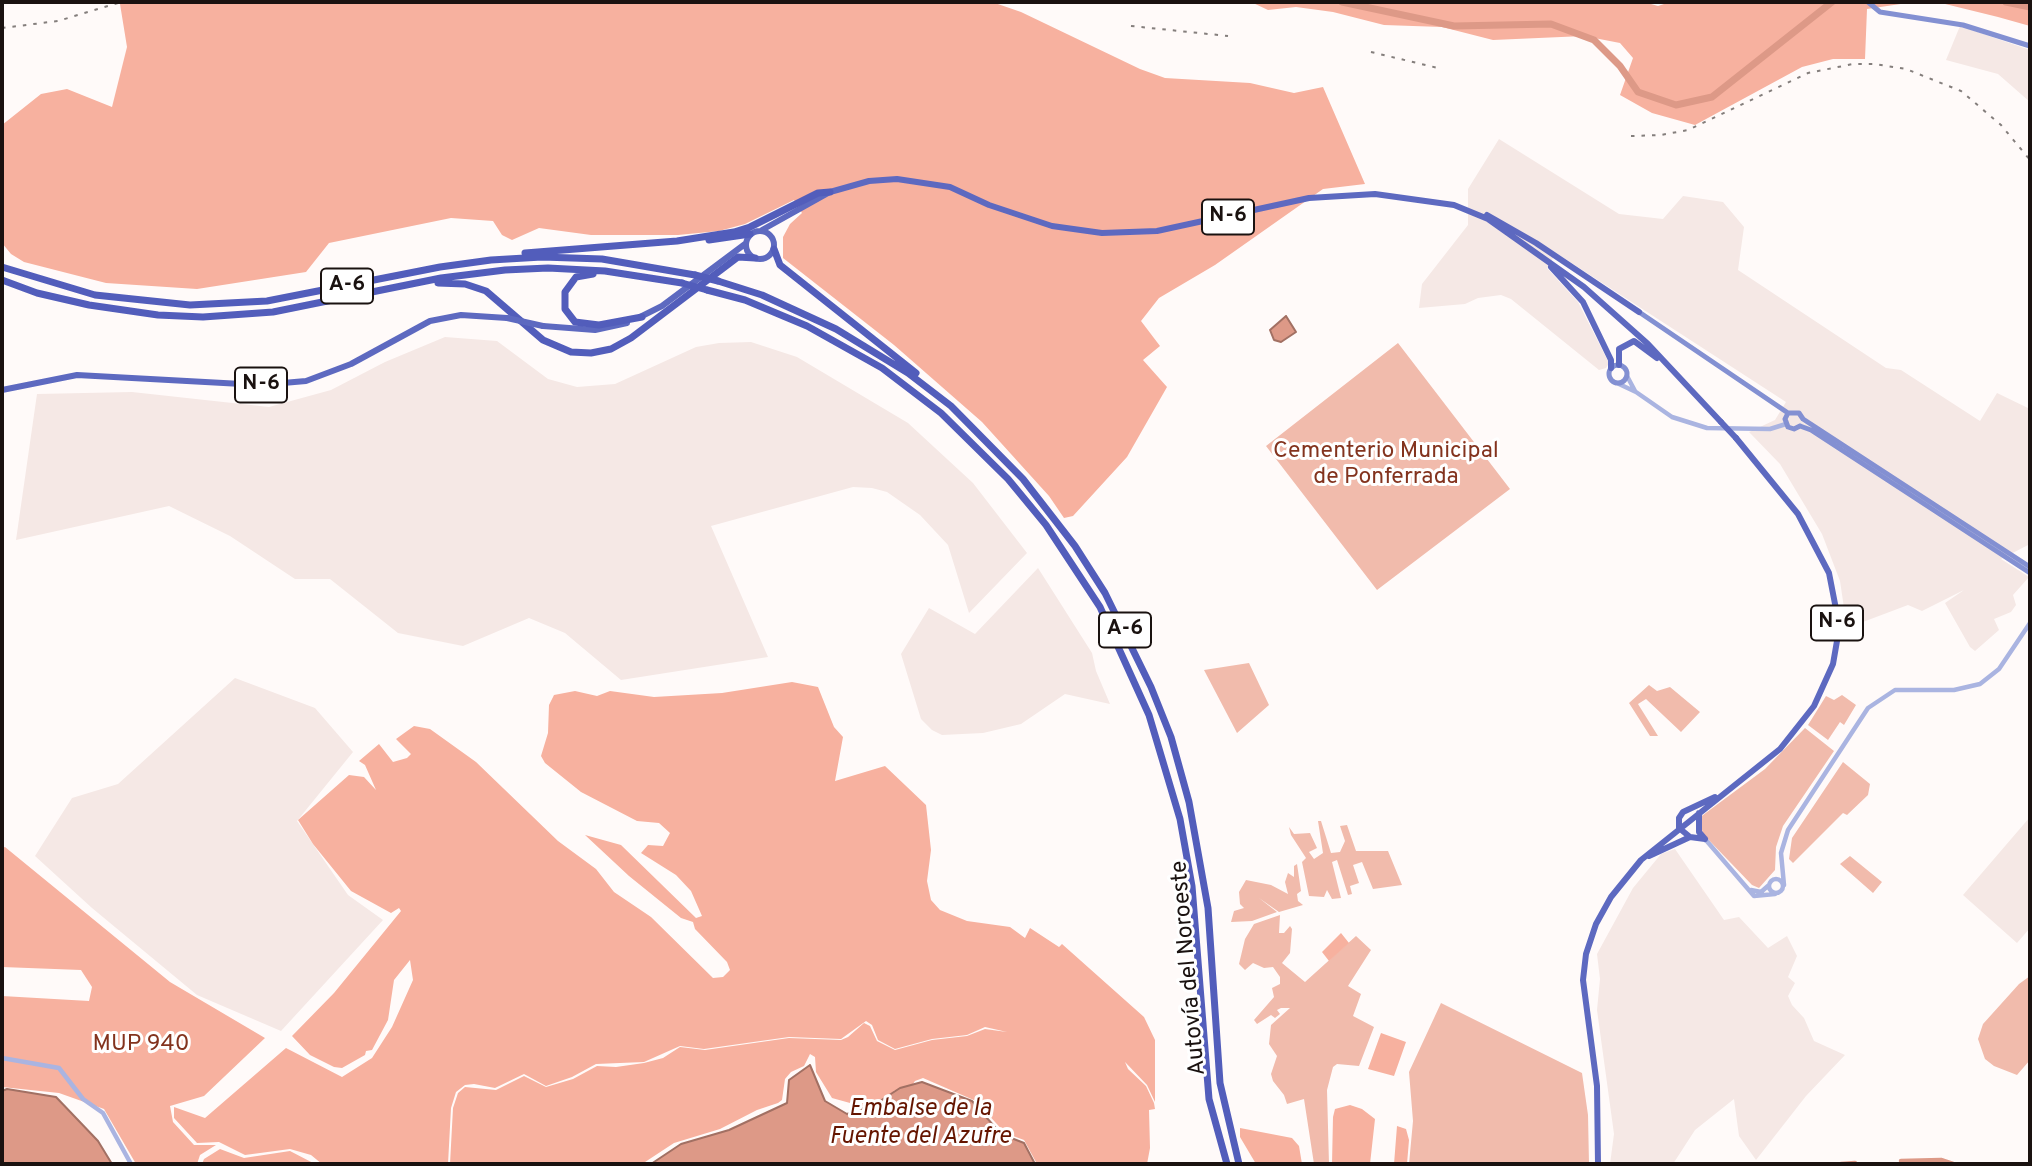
<!DOCTYPE html>
<html>
<head>
<meta charset="utf-8">
<style>
  body { margin:0 }
  #map { position:relative; width:2032px; height:1166px; overflow:hidden; background:#fffaf9; font-family:Overpass,sans-serif }
  canvas { display:block }
  .frame { position:absolute; inset:0; border:4px solid #1a1210; pointer-events:none }
</style>
</head>
<body>
<div id="map">
<canvas width="2032" height="1166"></canvas>
<div class="frame"></div>
</div>
<script>
const ctx = document.querySelector('canvas').getContext('2d');
ctx.lineJoin = 'round';
function paint(path, color) {
  ctx.fillStyle = color;
  ctx.fill(path, 'evenodd');
}
function shape(rows) {
  const path = new Path2D();
  for (const r of rows) {
    if (r.length === 3) {
      path.moveTo(r[0] + r[2], r[1]);
      path.arc(r[0], r[1], r[2], 0, 2 * Math.PI);
      continue;
    }
    path.moveTo(r[0], r[1]);
    for (let i = 2; i < r.length; i += 2) path.lineTo(r[i], r[i + 1]);
  }
  return path;
}
function strokePath(path, color, width, dash) {
  ctx.strokeStyle = color;
  ctx.lineWidth = width;
  ctx.lineCap = dash ? 'butt' : 'round';
  ctx.setLineDash(dash || []);
  ctx.stroke(path);
}
function label(font, color, halo, rows, align = 'center') {
  ctx.font = font + ' Overpass,sans-serif';
  ctx.lineWidth = 6;
  ctx.setLineDash([]);
  ctx.textBaseline = 'middle';
  ctx.strokeStyle = halo;
  ctx.fillStyle = color;
  for (const [text, x, y, turn = 0] of rows) {
    ctx.save();
    ctx.translate(x, y);
    ctx.rotate((+turn || 0) * Math.PI / 180);
    ctx.textAlign = isNaN(turn) ? turn : align;
    if (halo) ctx.strokeText(text, 0, 0);
    ctx.fillText(text, 0, 0);
    ctx.restore();
  }
}
paint(shape([
  [1960,26,2030,50,2030,102,1998,74,1946,60],
  [1499,139,1619,214,1663,219,1683,196,1723,202,1744,227,1738,270,1886,368,1901,370,1980,421,1997,393,2030,409,2030,544,2001,559,2029,577,2013,595,2016,605,2011,612,1994,619,1999,630,1975,651,1970,647,1945,603,1964,590,1922,611,1908,605,1847,628,1840,581,1822,534,1780,464,1749,432,1775,420,1786,402,1556,253,1547,268,1578,302,1609,363,1606,368,1599,370,1511,299,1501,295,1478,298,1465,304,1419,308,1422,284,1468,225,1468,189],
  [445,337,497,341,548,379,577,387,615,384,696,347,719,343,751,342,797,357,908,423,973,483,1027,553,969,613,948,545,920,515,887,492,872,488,853,487,711,526,768,657,621,680,565,633,529,618,463,646,398,633,330,579,295,579,230,536,169,506,16,540,37,394,132,392,269,407,331,390,385,362],
  [1038,568,1092,653,1096,671,1110,704,1065,694,1021,724,983,733,942,735,932,730,921,719,901,654,929,608,975,634],
  [235,678,315,708,353,752,297,821,348,895,383,920,281,1031,197,995,92,908,35,856,72,798,118,784],
  [2030,817,2030,928,2017,943,1963,895],
  [1675,849,1724,920,1739,917,1768,948,1787,936,1797,956,1788,977,1795,983,1788,996,1792,1005,1804,1018,1814,1041,1845,1055,1806,1096,1756,1160,1739,1136,1734,1099,1695,1130,1673,1164,1610,1164,1614,1134,1597,1010,1600,979,1597,954,1633,888,1661,854]
]), '#f5e8e5');
paint(shape([
  [1398,343,1510,489,1377,590,1266,446],
  [1249,663,1269,705,1237,733,1204,670],
  [1649,685,1657,691,1670,687,1700,712,1681,732,1646,699,1638,704,1658,736,1650,736,1629,703],
  [1842,695,1856,705,1844,725,1840,722,1828,740,1808,725,1826,696,1834,700],
  [1805,728,1834,751,1783,826,1776,847,1775,870,1759,888,1752,885,1703,834,1699,818,1765,769],
  [1843,762,1870,784,1868,795,1847,815,1843,813,1793,863,1789,859,1792,838],
  [1318,821,1321,821,1331,853,1340,852,1345,841,1340,826,1347,825,1356,851,1388,851,1402,885,1373,889,1362,862,1353,865,1359,883,1350,886,1352,894,1348,895,1337,860,1332,862,1341,898,1332,899,1327,890,1324,897,1309,896,1302,862,1306,858,1291,835,1289,827,1294,834,1310,833,1317,848,1309,852,1314,859,1323,853],
  [1850,856,1882,882,1873,893,1840,864],
  [1297,864,1301,891,1297,894,1298,901,1303,905,1279,912,1259,898,1277,912,1252,921,1231,922,1234,911,1244,908,1240,904,1239,892,1246,880,1271,885,1288,894,1285,882,1288,873,1294,877,1294,866],
  [1280,915,1279,933,1284,933,1290,926,1292,929,1290,953,1282,963,1305,982,1356,936,1371,950,1348,986,1361,994,1353,1016,1374,1027,1359,1066,1337,1064,1333,1067,1327,1090,1329,1164,1314,1164,1304,1099,1287,1104,1284,1095,1273,1081,1271,1074,1277,1056,1269,1044,1271,1025,1290,1008,1281,1008,1277,1010,1280,1014,1275,1018,1271,1015,1257,1024,1254,1020,1274,997,1272,988,1280,984,1280,977,1273,967,1264,968,1253,963,1245,970,1239,964,1245,939,1254,924],
  [2030,976,2030,1060,2017,1075,1994,1066,1985,1059,1978,1039,1983,1024,2019,984],
  [1441,1003,1582,1073,1588,1115,1589,1164,1409,1164,1413,1121,1409,1072]
]), '#f1bbac');
paint(shape([
  [125,2,992,2,1021,12,1140,69,1165,78,1250,83,1294,93,1323,87,1365,184,1323,189,1215,265,1159,298,1141,321,1160,346,1143,360,1167,387,1127,457,1073,516,1064,518,1049,496,982,422,894,345,783,258,783,237,790,224,802,213,794,200,745,224,719,231,678,235,591,235,539,228,512,240,502,235,493,221,451,218,329,243,306,272,197,289,106,283,24,262,11,254,2,243,2,125,41,94,67,89,112,107,127,47,120,4],
  [1251,2,1644,2,1658,6,1670,2,1914,2,1867,9,1865,59,1833,59,1802,67,1695,125,1652,113,1620,95,1633,58,1620,43,1584,36,1493,40,1442,27,1384,25,1333,12,1296,7,1268,10],
  [1937,2,2030,2,2030,26,1998,17],
  [792,682,818,687,834,727,843,737,835,781,885,766,926,805,931,850,927,881,931,900,940,910,967,921,1010,927,1025,938,1030,928,1059,947,1062,944,1144,1017,1155,1040,1155,1102,1147,1085,1125,1062,1128,1069,1146,1086,1154,1103,1155,1109,1149,1110,1150,1148,1147,1164,1037,1164,1024,1140,1005,1133,976,1101,923,1078,915,1081,905,1096,895,1090,889,1101,868,1108,832,1098,816,1072,815,1057,810,1054,804,1066,791,1072,785,1079,782,1100,778,1103,757,1110,720,1129,674,1143,642,1164,450,1164,453,1108,458,1093,465,1087,496,1090,524,1076,546,1087,573,1079,597,1066,616,1067,644,1063,663,1058,680,1047,705,1050,789,1038,841,1040,848,1037,864,1023,870,1026,877,1041,895,1050,932,1040,967,1036,985,1029,1007,1032,985,1027,967,1035,932,1039,895,1049,878,1040,872,1025,866,1021,841,1039,789,1037,704,1049,680,1046,644,1062,596,1064,572,1077,546,1086,524,1074,495,1088,474,1084,465,1085,456,1092,451,1108,448,1164,322,1164,311,1155,290,1149,245,1155,219,1142,197,1143,174,1118,174,1107,205,1118,286,1048,342,1077,372,1058,392,1027,413,980,410,960,394,980,388,1020,372,1050,366,1051,365,1055,342,1068,334,1067,310,1055,292,1036,334,993,401,911,399,908,391,913,351,891,313,844,298,820,349,775,364,777,376,790,365,765,359,761,379,744,393,762,407,758,411,754,396,739,414,726,430,729,476,762,558,841,596,869,614,892,651,917,713,978,723,977,730,970,727,962,695,929,693,922,681,918,629,876,585,835,621,845,696,918,702,916,691,891,676,875,641,853,648,845,663,846,670,833,659,823,637,821,581,792,545,763,541,756,548,733,549,705,554,695,575,691,597,696,610,691,654,697,722,693],
  [5,847,170,982,265,1038,204,1096,170,1106,173,1122,194,1145,216,1145,200,1155,197,1164,136,1164,104,1109,59,1093,2,1087,2,996,89,1001,92,987,81,970,2,967,2,848],
  [1341,933,1349,943,1329,961,1322,952],
  [1381,1033,1406,1042,1394,1076,1368,1069],
  [1350,1105,1362,1109,1375,1119,1370,1164,1332,1164,1333,1117,1335,1109],
  [1397,1126,1406,1129,1409,1140,1407,1164,1394,1164],
  [1240,1128,1292,1138,1299,1146,1302,1164,1256,1164,1240,1137],
  [220,1149,244,1158,290,1151,315,1164,202,1164,204,1159]
]), '#f7b19f');
const water = shape([
  [1286,316,1296,332,1281,342,1274,340,1270,330,1286,316],
  [810,1065,825,1101,847,1114,877,1103,900,1088,922,1082,972,1101,1001,1134,1024,1143,1035,1164,651,1164,681,1144,729,1130,787,1103,789,1080,810,1065],
  [7,1089,56,1097,98,1141,112,1164,2,1164,2,1091,7,1089]
]);
paint(water, '#dd9987');
strokePath(water, '#a27063', 2);
strokePath(shape([
  [1901,1161,1941,1160,1953,1164],
  [1841,1164,1855,1163]
]), '#dd9987', 4.5);
strokePath(shape([
  [1342,2,1454,26,1551,24,1594,40,1620,66,1638,92,1676,105,1712,97,1832,2],
  [2006,2,2030,7]
]), '#dd9987', 7);
strokePath(shape([
  [1627,376,1635,391],
  [1619,384,1636,392,1672,417,1707,428,1770,429,1786,424],
  [1705,839,1754,896,1775,894],
  [1776,886,7],
  [1784,885,1781,853,1788,830,1868,708,1895,690,1954,690,1980,684,1999,669,2030,623],
  [1751,890,1761,892,1769,885],
  [2,1058,59,1068,83,1099,103,1113,131,1164]
]), '#aab4e1', 4.5);
strokePath(shape([
  [1868,2,1880,12,1963,25,2030,46],
  [1639,312,1788,413],
  [1618,374,9],
  [1800,426,1794,429,1788,427,1785,419,1788,413,1799,413,1803,419,2030,567],
  [1800,426,1811,430,2030,573]
]), '#8390d2', 5);
strokePath(shape([
  [1487,215,1536,243,1639,312],
  [762,230,830,192,869,181,897,179,950,187,989,205,1052,226,1102,233,1157,231,1309,198,1375,194,1454,205,1488,219,1584,287,1648,344,1721,422],
  [760,245,14],
  [1551,267,1583,302,1611,360,1611,368],
  [640,317,662,306,745,244],
  [543,326,595,330,627,323],
  [1619,365,1619,349,1634,341,1657,358],
  [2,390,77,375,260,385,306,381,351,364,430,321,461,315,507,318],
  [1699,813,1699,832,1705,839],
  [1690,837,1679,828,1679,818,1683,812,1715,797],
  [1649,856,1690,837,1705,839],
  [1598,1164,1597,1086,1583,980,1586,954,1596,924,1611,897,1641,860,1780,749,1814,706,1833,664,1837,641,1836,609,1829,573,1798,514,1736,438]
]), '#5d69c0', 6);
strokePath(shape([
  [709,240,750,234],
  [774,249,780,265,916,373],
  [525,253,677,241,734,232,750,227,818,193,830,192],
  [2,267,95,295,190,305,267,301,440,267,491,260,542,257,602,259,695,275],
  [593,274,576,277,565,292,565,309,575,322,599,325,642,317],
  [2,280,37,293,89,305,158,315,203,317,273,312,441,278,505,270,548,268,605,271,682,283],
  [718,281,762,295,836,329,908,373,951,406,1023,479,1075,546,1105,593,1151,687,1171,737,1189,802,1208,908,1220,1083,1239,1164],
  [438,283,465,284,486,291,543,340,571,352,591,353,611,349,631,338,738,257,755,258],
  [707,290,745,300,807,326,882,368,941,413,1008,479,1046,525,1100,607,1149,715,1180,819,1192,886,1209,1099,1227,1164]
]), '#525dbb', 7);
strokePath(shape([
  [1131,26,1228,36],
  [2,28,58,21,121,2],
  [1371,52,1438,68],
  [1631,136,1661,135,1688,130,1808,73,1853,64,1874,64,1906,69,1961,91,2001,125,2030,160]
]), '#847e7c', 2, [3.5, 7]);
strokePath(shape([
  [507,318,543,326],
  [1721,422,1736,438]
]), '#5d69c0', 6);
strokePath(shape([
  [695,275,718,281],
  [682,283,707,290]
]), '#525dbb', 7);
for (const [x, y, w] of [
  [1228,217,52],
  [347,286,52],
  [261,385,52],
  [1837,623,52],
  [1125,630,52]
]) {
  const box = new Path2D();
  box.roundRect(x - w / 2, y - 17.5, w, 35, 5);
  ctx.fillStyle = '#fff';
  ctx.fill(box);
  strokePath(box, '#1a1210', 2);
}
label('bold 21px', '#1a1210', null, [
  ["N-6",1228,217],
  ["A-6",347,286],
  ["N-6",261,385],
  ["N-6",1837,623],
  ["A-6",1125,630]
]);
label('23px', '#83331e', '#fff', [
  ["Cementerio Municipal",1386,452],
  ["de Ponferrada",1386,478],
  ["MUP 940",141,1045]
]);
label('23px', '#1a1210', '#fff', [
  ["Autovía del Noroeste",1190,968,-95]
]);
label('italic 24px', '#651500', '#fff', [
  ["Embalse de la",920,1110],
  ["Fuente del Azufre",920,1138]
]);
</script>
</body>
</html>
